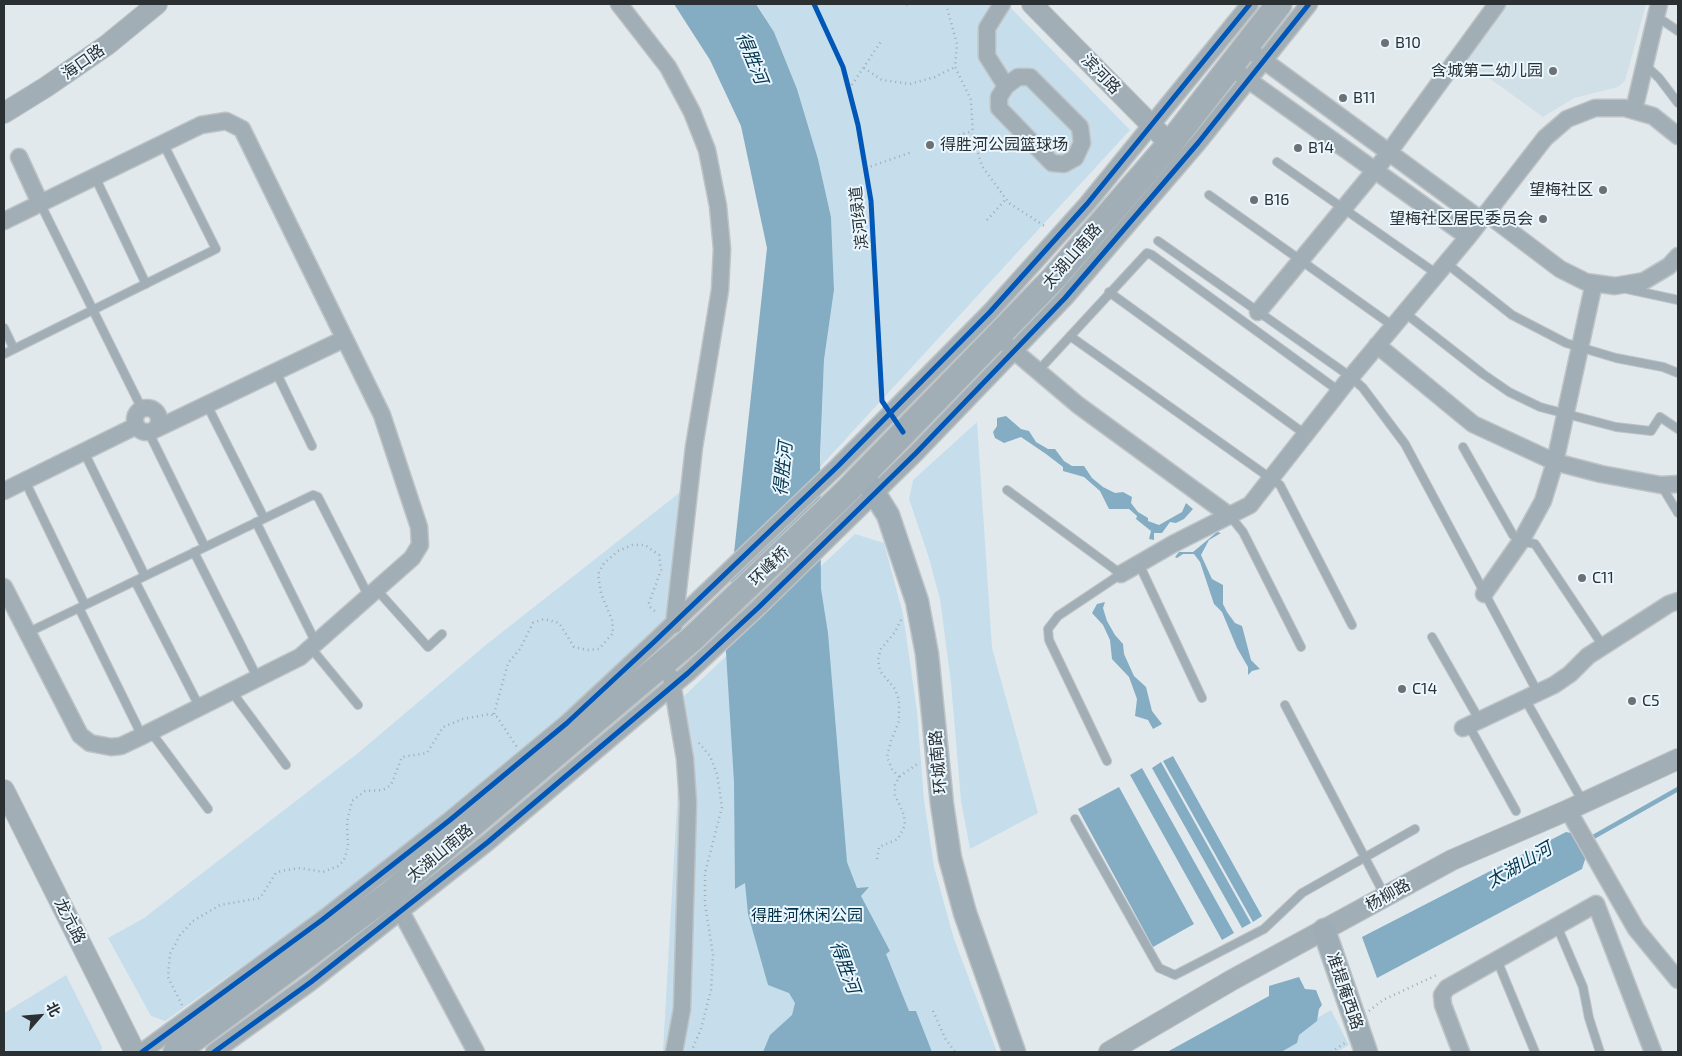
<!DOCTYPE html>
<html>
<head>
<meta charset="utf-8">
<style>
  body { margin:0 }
  #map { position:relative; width:1682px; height:1056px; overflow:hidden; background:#e2e9ec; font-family:"Exo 2","Noto Sans SC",sans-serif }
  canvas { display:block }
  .frame { position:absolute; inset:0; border:5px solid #2b3033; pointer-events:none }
  .north { position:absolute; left:15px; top:991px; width:50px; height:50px; -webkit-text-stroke:4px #ebf7ff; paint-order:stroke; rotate:63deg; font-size:14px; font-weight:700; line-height:20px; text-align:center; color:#2b3033 }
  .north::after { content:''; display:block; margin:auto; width:18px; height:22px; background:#2b3033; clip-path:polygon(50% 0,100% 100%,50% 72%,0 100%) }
</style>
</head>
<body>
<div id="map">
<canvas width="1682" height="1056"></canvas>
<div class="frame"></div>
<div class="north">北</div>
</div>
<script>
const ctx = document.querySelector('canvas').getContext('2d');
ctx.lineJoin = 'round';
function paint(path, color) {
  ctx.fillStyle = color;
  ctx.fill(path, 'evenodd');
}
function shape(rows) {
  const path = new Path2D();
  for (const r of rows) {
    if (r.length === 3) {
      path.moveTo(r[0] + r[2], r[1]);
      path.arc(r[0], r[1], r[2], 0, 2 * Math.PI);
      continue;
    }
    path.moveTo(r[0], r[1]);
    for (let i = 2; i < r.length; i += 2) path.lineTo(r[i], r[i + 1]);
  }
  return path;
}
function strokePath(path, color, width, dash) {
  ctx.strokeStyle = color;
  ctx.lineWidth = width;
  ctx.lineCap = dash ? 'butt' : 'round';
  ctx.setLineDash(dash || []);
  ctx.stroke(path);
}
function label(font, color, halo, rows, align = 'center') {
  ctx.font = font + ' "Exo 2","Noto Sans SC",sans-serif';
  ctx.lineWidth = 4;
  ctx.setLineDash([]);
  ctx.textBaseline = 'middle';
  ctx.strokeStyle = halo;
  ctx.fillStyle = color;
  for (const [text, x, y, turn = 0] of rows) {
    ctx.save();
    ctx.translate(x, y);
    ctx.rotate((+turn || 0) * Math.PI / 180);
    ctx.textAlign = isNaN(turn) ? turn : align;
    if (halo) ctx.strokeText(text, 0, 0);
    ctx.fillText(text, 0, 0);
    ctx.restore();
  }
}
paint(shape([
  [1506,4,1646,4,1625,81,1618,87,1574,98,1543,117,1464,60]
]), '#d1dfe7');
paint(shape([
  [757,4,1007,4,1130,130,820,467,824,360,834,290,831,217,818,159,797,89,774,32],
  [977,422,992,648,1038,813,970,849,961,801,951,683,940,599,928,555,909,499,913,480],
  [683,490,663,639,378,870,165,1021,151,1016,108,938,144,918,358,753,487,644],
  [855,534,884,543,903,614,917,711,924,800,934,867,954,939,997,1052,663,1052,683,697],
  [66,975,102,1047,101,1052,4,1052,4,1013],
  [1331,1010,1349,1045,1337,1052,1258,1052]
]), '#c6deeb');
paint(shape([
  [674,4,756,4,774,32,797,89,818,159,831,217,834,290,824,360,820,456,821,589,828,633,847,862,857,888,869,887,861,896,890,951,886,954,909,1011,916,1011,932,1052,763,1052,770,1035,792,1015,795,1003,789,993,768,985,748,914,745,883,735,889,734,782,725,636,767,248,741,126,710,60],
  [1006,416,1021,429,1029,431,1036,442,1048,449,1055,449,1064,461,1072,466,1084,466,1092,478,1103,487,1115,493,1123,492,1132,497,1131,503,1138,512,1148,518,1148,521,1159,525,1182,512,1186,503,1193,509,1184,519,1176,523,1170,522,1162,533,1154,533,1154,540,1149,539,1151,531,1136,519,1137,516,1129,509,1109,509,1100,491,1084,477,1063,471,1063,467,1046,454,1021,437,1004,443,995,438,993,432,997,426,997,418],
  [1217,532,1221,533,1209,540,1201,555,1212,579,1223,585,1223,604,1227,612,1235,623,1242,626,1251,660,1260,669,1252,671,1248,675,1248,667,1237,648,1222,612,1214,604,1200,562,1194,554,1183,554,1177,558,1175,557,1179,552,1193,552],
  [1105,602,1103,608,1107,621,1115,635,1123,644,1124,654,1134,676,1146,687,1152,711,1162,724,1153,729,1148,720,1135,716,1137,699,1129,677,1112,659,1110,640,1103,625,1092,613,1097,604],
  [1173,756,1262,916,1253,922,1163,761],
  [1161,762,1251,923,1242,928,1152,768],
  [1142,768,1234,933,1222,940,1130,775],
  [1119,787,1194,924,1153,947,1078,809],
  [1566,832,1576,834,1587,853,1582,869,1377,978,1362,937],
  [1299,977,1305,989,1316,990,1322,1005,1319,1009,1317,1021,1299,1035,1297,1043,1281,1052,1167,1052,1269,996,1269,986]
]), '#84adc4');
strokePath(shape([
  [1588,840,1678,789]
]), '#84adc4', 4.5);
const service = shape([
  [1656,16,1678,31],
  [1645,65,1659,78,1678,103],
  [1277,162,1437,274],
  [95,177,146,284],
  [1209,195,1393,326],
  [40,203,142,409],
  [1158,241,1351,377,1363,388,1405,444,1538,693],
  [1446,263,1512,315,1566,343,1616,358,1663,367,1678,373],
  [1627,289,1678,300],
  [1109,292,1305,434],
  [1405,313,1483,374,1509,392,1540,407,1616,427,1651,431,1660,417,1678,429],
  [4,328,14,349],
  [1070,336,1280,485,1352,625],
  [4,354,216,249,163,143],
  [1038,371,1147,253,1152,255,1339,391],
  [276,372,312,446],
  [207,405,264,518],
  [149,433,205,547],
  [1463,447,1513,535,1521,541,1535,544,1603,646],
  [84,452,145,576],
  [25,481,85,605],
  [1661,485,1678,513],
  [1007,490,1121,574,1058,616,1048,629,1049,640,1107,761],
  [1230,516,1243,532,1301,647],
  [256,522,316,643],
  [194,552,258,679],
  [1139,564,1202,698],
  [135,581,200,708],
  [377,590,428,647,442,634],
  [79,608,142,736],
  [27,633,313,495,318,497,369,597],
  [1432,637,1480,721],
  [311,648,358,705],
  [232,692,286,765],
  [1525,699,1583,802],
  [1285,705,1385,896],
  [1469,726,1516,811],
  [151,732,208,809],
  [1075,819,1159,968,1175,975,1264,929,1302,893,1415,829],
  [1557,926,1583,987,1589,1018,1600,1052],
  [1497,960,1535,1052]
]);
const minor = shape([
  [619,4,668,67,692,112,707,150,718,206,722,249,720,290,694,447,674,625],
  [1002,4,987,28,987,56,1006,86],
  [1255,54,1481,220],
  [1240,74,1468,237],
  [1018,77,1030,77,1080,127,1082,143,1075,158,1064,164,1052,163,999,108,999,97,1006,86,1018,77],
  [1634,110,1659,4],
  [19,157,40,203],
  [1486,213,1560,269,1586,282,1615,286,1644,281,1669,266,1678,256],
  [4,221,201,125,226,121,242,129,382,415,419,527,420,545,412,558,300,657,142,736,121,746,111,747,90,743,80,735,4,587],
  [1258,312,1381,163,1497,4],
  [1006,344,1078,405,1230,516],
  [1377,345,1473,424,1555,462,1601,474,1661,485,1678,484],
  [147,420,12],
  [156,429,344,339],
  [4,491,136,426],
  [1121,574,1173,544,1250,505,1345,384,1468,237,1545,138,1567,119,1595,108,1625,108,1653,116,1678,136],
  [1484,594,1521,541,1543,501,1555,462,1594,283],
  [671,677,685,759,688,803,682,1009,674,1052],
  [1463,728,1554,685,1570,674,1588,656,1669,604,1678,601],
  [1568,810,1636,929,1678,980],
  [397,904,476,1052],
  [142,1052,322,920,450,820,567,723,654,642,838,466,990,312,1087,204,1250,4],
  [214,1052,311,982,488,842,688,673,759,607,916,453,1065,298,1198,143,1309,4],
  [1461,1052,1443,1005,1442,995,1447,988,1596,904,1653,1052]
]);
const tertiary = shape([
  [1032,4,1170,144],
  [4,113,46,87,107,45,157,4],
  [4,790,135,1052],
  [1109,1052,1232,980,1452,860,1568,810,1678,759]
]);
const secondary = shape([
  [863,475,888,515,917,601,927,654,942,804,950,858,965,913,1014,1052],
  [1324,930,1366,1052]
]);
const primary = shape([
  [176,1052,391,893,692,639,846,492,1054,278,1170,144,1279,4]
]);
strokePath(service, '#bec3c6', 10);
strokePath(minor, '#bec3c6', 19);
strokePath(tertiary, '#bec3c6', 22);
strokePath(secondary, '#bec3c6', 25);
strokePath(primary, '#bec3c6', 28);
strokePath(shape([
  [946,4,957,44,955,67,971,100,973,136,982,166,1009,203,1046,227],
  [906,5,907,4],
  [864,68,882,80,910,84,935,77,955,67],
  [849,89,882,40],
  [949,138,973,131],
  [866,168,912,152],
  [987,220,1006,199],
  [494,714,508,663,520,649,533,623,544,619,559,623,574,647,587,650,599,649,613,633,612,620,601,593,598,574,604,563,618,551,632,545,645,545,659,555,661,570,649,603,650,607,656,612],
  [899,777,892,769,887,757,891,741,899,721,899,700,895,689,880,671,878,659,881,649,895,632,902,618],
  [877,859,879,847,898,839,905,825,904,815,895,795,895,785,899,777,920,762],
  [182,1005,168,977,170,954,180,935,193,921,220,905,260,898,276,873,281,871,300,868,323,872,338,866,344,860,348,847,347,822,352,801,365,791,383,790,391,785,402,757,427,753,443,727,463,719,490,714,497,717,517,747],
  [933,1011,945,1038,955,1052],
  [1369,1011,1383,1000,1439,974],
  [691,1052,701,1029,711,990,713,955,705,904,705,873,722,807,717,774,710,756,698,742],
  [1331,1052,1345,1043]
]), '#a1abb0', 2.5, [1, 4]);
strokePath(service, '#a1aeb5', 8);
strokePath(minor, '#a1aeb5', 16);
strokePath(tertiary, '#a1aeb5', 20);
strokePath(secondary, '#9eadb5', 22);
strokePath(primary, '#a1aeb5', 25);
strokePath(shape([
  [814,4,843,67,858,125,871,201,882,401,903,432],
  [142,1052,322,920,450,820,567,723,654,642,838,466,990,312,1087,204,1250,4],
  [214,1052,311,982,488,842,688,673,759,607,916,453,1065,298,1198,143,1309,4]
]), '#0057b8', 5);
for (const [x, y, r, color] of [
  [1385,43,5,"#6b7174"],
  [1553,71,5,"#6b7174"],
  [1343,98,5,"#6b7174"],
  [930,145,5,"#6b7174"],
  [1298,148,5,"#6b7174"],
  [1603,190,5,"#6b7174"],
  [1254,200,5,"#6b7174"],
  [1543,219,5,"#6b7174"],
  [1582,578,5,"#6b7174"],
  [1402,689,5,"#6b7174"],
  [1632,701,5,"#6b7174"]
]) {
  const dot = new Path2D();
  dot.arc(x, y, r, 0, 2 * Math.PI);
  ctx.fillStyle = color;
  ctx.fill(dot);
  strokePath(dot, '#ebf7ff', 2);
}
label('16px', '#2b3033', '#ebf7ff', [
  ["B10",1395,43],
  ["含城第二幼儿园",1543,71,"right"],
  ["B11",1353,98],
  ["得胜河公园篮球场",940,145],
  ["B14",1308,148],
  ["望梅社区",1593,190,"right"],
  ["B16",1264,200],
  ["望梅社区居民委员会",1533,219,"right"],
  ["C11",1592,578],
  ["C14",1412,689],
  ["C5",1642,701]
], 'left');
label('16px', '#2b3033', '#ebf7ff', [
  ["海口路",83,62,-35],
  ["滨河路",1101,74,46],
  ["滨河绿道",859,218,-96],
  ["太湖山南路",1072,256,-49],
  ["环峰桥",769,566,-44],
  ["环城南路",938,762,-95],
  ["太湖山南路",440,853,-40],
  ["杨柳路",1388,895,-29],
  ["龙亢路",70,921,63],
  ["准提庵西路",1345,991,71]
]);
label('16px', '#003046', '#ebf7ff', [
  ["得胜河休闲公园",807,916]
]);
label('italic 18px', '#04364d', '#ebf7ff', [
  ["得胜河",752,58,68],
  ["得胜河",783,469,-84],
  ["太湖山河",1519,865,-30],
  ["得胜河",845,967,70]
]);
</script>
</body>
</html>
